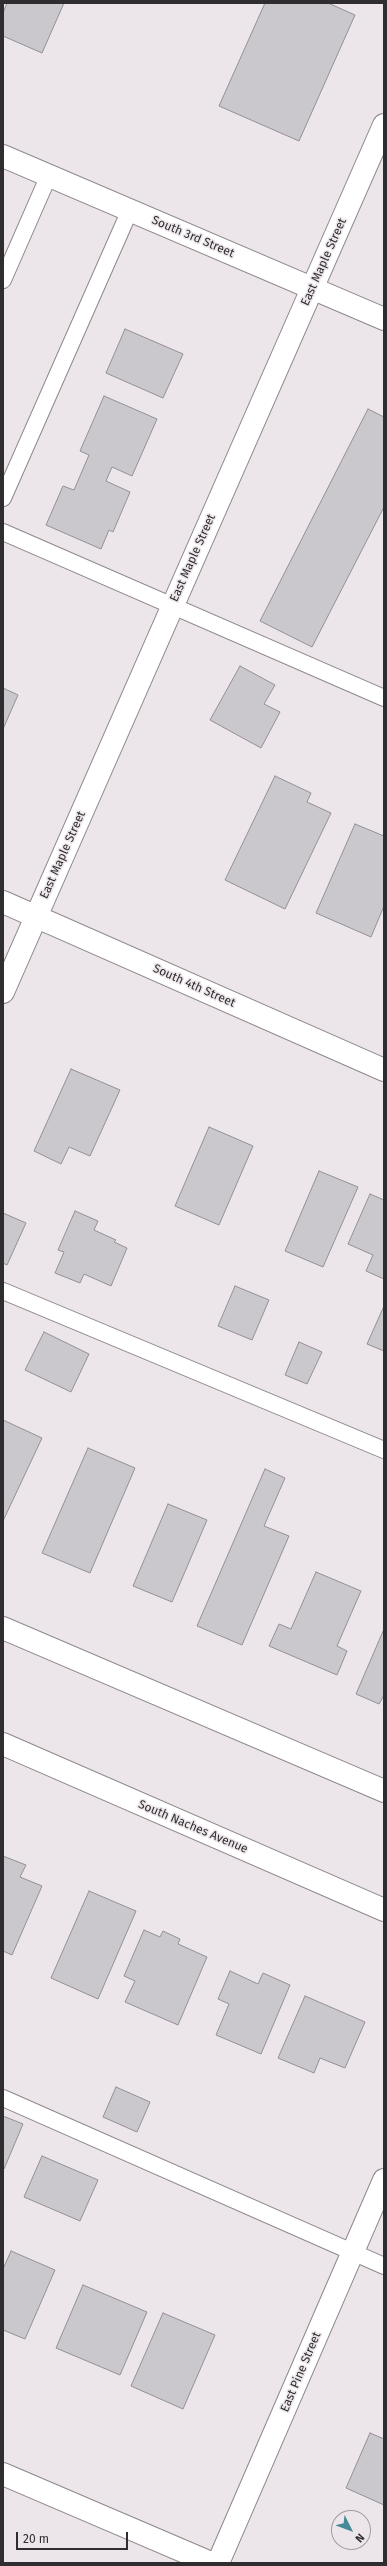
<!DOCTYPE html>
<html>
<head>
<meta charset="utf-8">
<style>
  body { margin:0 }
  #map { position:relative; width:387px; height:2566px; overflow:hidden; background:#ece6eb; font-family:"Fira Sans",sans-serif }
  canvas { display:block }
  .frame { position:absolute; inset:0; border:4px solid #2f2d2f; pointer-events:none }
  .north { position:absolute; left:331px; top:2510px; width:40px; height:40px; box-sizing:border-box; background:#ece6eb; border:1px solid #a09ca0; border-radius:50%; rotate:132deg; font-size:11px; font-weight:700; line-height:16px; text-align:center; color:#2f2d2f }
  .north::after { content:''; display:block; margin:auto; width:14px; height:18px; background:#458a97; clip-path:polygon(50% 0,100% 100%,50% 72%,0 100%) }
  .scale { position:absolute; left:16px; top:2532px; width:112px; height:18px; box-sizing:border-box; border:2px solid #2f2d2f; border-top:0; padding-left:5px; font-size:12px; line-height:14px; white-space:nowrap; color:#2f2d2f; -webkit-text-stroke:3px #ece6eb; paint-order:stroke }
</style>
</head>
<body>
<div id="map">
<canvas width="387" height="2566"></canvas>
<div class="frame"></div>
<div class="north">N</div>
<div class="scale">20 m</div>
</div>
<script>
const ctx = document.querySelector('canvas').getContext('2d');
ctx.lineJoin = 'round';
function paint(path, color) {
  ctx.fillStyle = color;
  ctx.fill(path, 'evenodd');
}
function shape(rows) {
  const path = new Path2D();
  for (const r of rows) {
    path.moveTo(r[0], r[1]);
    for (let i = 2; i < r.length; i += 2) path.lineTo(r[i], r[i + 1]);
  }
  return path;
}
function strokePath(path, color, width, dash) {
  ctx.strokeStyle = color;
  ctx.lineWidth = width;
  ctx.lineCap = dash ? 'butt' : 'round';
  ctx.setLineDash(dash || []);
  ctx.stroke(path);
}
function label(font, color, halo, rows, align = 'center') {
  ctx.font = font + ' "Fira Sans",sans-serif';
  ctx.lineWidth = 3;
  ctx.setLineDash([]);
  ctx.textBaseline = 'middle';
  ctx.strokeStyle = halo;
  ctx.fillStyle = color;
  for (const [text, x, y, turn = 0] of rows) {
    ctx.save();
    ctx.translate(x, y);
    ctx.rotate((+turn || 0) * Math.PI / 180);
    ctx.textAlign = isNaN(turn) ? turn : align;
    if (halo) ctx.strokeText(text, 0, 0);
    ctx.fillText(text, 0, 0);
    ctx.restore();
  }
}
const building = shape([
  [7,3,64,3,42,53,3,36,3,13,7,3],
  [265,3,328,3,355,15,299,141,219,106,265,3],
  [125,329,183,354,163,398,106,373,125,329],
  [104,396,157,419,132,476,112,467,106,481,130,492,113,532,109,530,101,549,46,525,63,486,74,490,89,455,80,451,104,396],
  [368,409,384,417,384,507,312,647,260,621,368,409],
  [240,666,275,685,264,704,280,712,261,748,210,720,240,666],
  [3,688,18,695,3,729,3,688],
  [275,776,311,793,307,802,331,813,285,909,225,880,275,776],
  [355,824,384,836,384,906,371,937,316,913,355,824],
  [71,1069,120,1090,90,1156,69,1147,61,1164,34,1151,71,1069],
  [209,1127,253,1146,219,1225,175,1206,209,1127],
  [319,1171,358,1187,323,1267,285,1251,319,1171],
  [370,1194,384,1200,384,1279,366,1271,373,1255,348,1244,370,1194],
  [75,1211,98,1221,94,1230,116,1240,114,1242,127,1248,111,1286,84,1274,80,1283,55,1273,64,1252,58,1250,75,1211],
  [3,1213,26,1223,7,1265,3,1263,3,1213],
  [235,1286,269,1300,252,1340,218,1326,235,1286],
  [384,1306,384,1351,367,1344,384,1306],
  [44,1332,89,1354,71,1392,25,1370,44,1332],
  [299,1342,322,1352,307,1384,285,1375,299,1342],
  [3,1420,42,1438,3,1521,3,1420],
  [88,1448,135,1468,90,1573,42,1553,88,1448],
  [265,1469,285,1478,264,1526,289,1536,242,1645,197,1626,265,1469],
  [168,1504,207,1520,172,1602,133,1586,168,1504],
  [316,1572,361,1591,337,1646,347,1651,337,1675,269,1646,279,1624,291,1629,316,1572],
  [384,1629,384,1695,379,1704,356,1694,384,1629],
  [3,1856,26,1865,20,1877,42,1886,12,1955,3,1951,3,1856],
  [89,1891,136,1911,98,1999,51,1978,89,1891],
  [144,1930,160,1937,163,1931,180,1939,178,1944,207,1957,178,2025,125,2002,135,1981,124,1976,144,1930],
  [230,1971,258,1984,263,1973,290,1985,261,2054,216,2035,229,2004,218,1999,230,1971],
  [305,1996,365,2022,345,2068,320,2058,314,2073,278,2058,305,1996],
  [116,2087,150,2102,137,2132,103,2117,116,2087],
  [3,2116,23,2124,4,2169,3,2168,3,2116],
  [42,2156,98,2180,80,2221,24,2197,42,2156],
  [11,2251,55,2270,25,2339,3,2330,3,2269,11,2251],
  [83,2285,147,2312,120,2375,56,2348,83,2285],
  [163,2313,215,2335,183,2409,131,2386,163,2313],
  [370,2433,384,2439,384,2505,346,2488,370,2433]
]);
paint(building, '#cac7cd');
strokePath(building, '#929096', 1);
const service = shape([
  [3,280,49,175],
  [3,498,130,210],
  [3,532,384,698],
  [3,1291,384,1450],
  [3,2098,384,2266]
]);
const minor = shape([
  [3,156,384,319],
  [3,902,384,1070],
  [3,992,384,125],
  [3,1628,384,1791],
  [3,1744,384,1910],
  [218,2563,384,2180]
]);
const tertiary = shape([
  [3,2474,211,2563]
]);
strokePath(service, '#8d878c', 18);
strokePath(minor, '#8d878c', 24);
strokePath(tertiary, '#8d878c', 24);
strokePath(service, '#fff', 16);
strokePath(minor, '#fff', 22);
strokePath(tertiary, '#fff', 22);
label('12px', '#2f2d2f', '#ece6eb', [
  ["South 3rd Street",193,237,23],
  ["East Maple Street",324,262,-66],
  ["East Maple Street",193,558,-66],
  ["East Maple Street",63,855,-66],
  ["South 4th Street",194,986,24],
  ["South Naches Avenue",193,1827,23],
  ["East Pine Street",301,2372,-67]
]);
</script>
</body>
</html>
